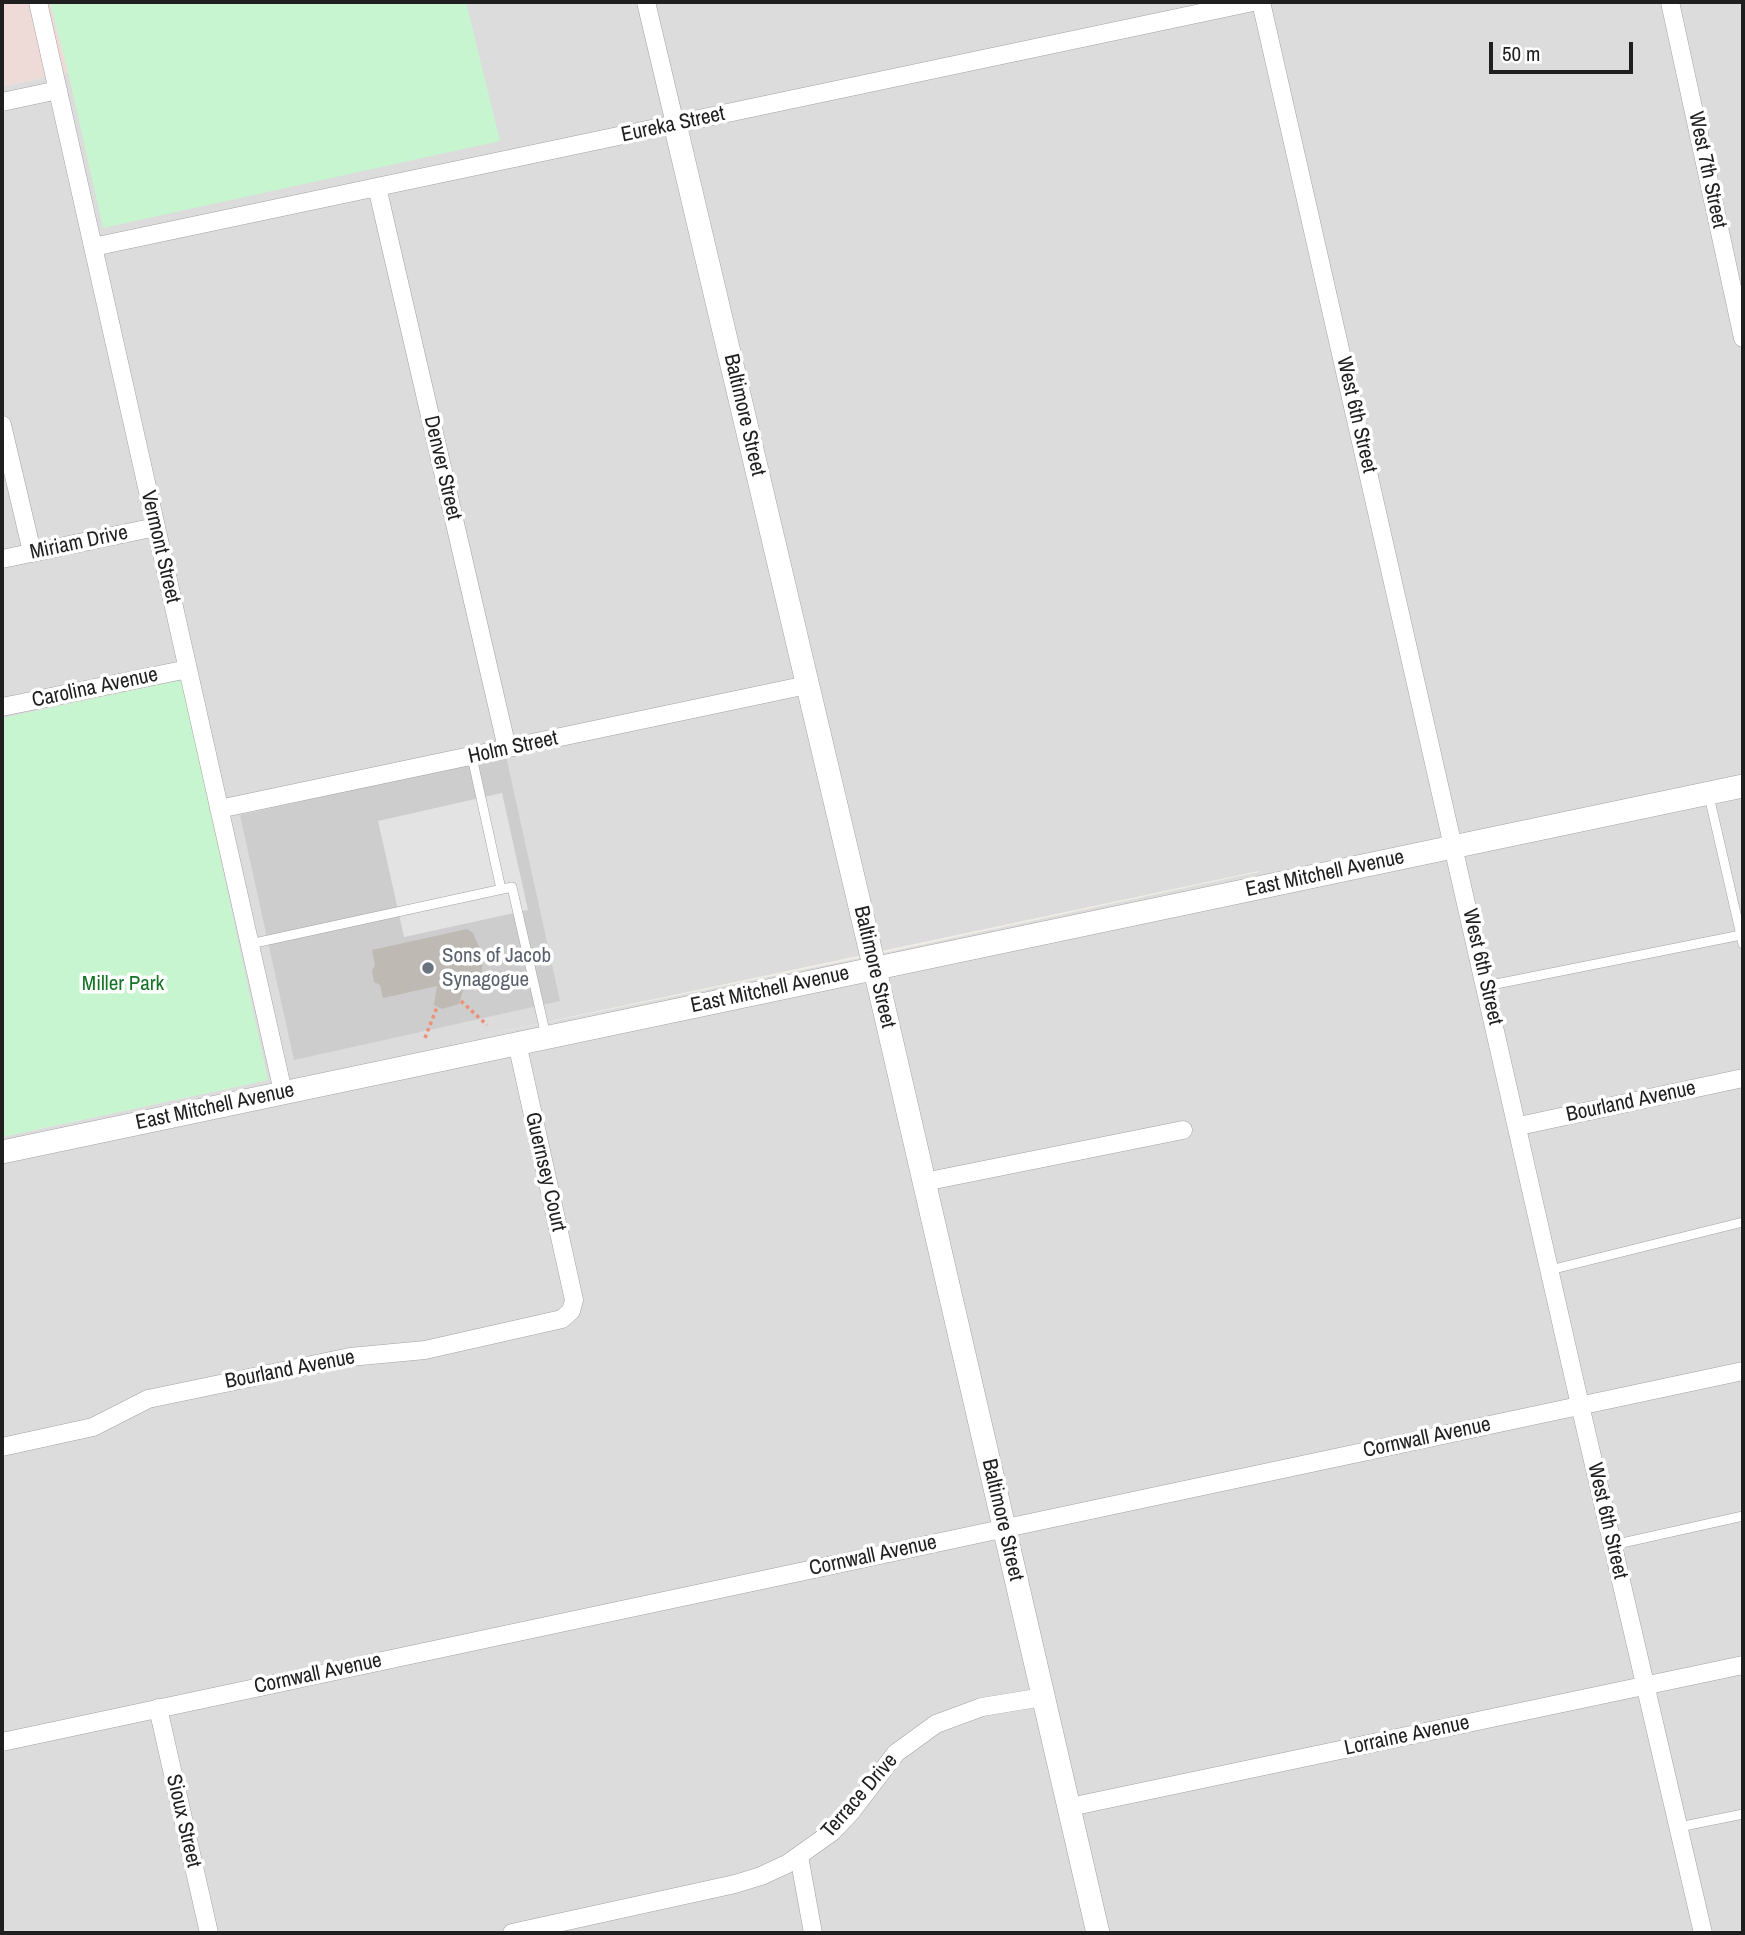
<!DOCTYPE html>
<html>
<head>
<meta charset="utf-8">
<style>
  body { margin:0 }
  #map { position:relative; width:1745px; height:1935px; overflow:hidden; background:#efede6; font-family:"Archivo Narrow",sans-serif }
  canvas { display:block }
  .frame { position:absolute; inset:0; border:4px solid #1f1f1f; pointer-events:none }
  .scale { position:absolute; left:1489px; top:42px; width:144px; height:32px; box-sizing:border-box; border:4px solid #1f1f1f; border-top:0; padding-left:9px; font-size:21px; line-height:24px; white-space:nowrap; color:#1f1f1f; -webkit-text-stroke:5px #fff; paint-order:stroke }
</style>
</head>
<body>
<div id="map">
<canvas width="1745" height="1935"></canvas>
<div class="frame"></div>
<div class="scale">50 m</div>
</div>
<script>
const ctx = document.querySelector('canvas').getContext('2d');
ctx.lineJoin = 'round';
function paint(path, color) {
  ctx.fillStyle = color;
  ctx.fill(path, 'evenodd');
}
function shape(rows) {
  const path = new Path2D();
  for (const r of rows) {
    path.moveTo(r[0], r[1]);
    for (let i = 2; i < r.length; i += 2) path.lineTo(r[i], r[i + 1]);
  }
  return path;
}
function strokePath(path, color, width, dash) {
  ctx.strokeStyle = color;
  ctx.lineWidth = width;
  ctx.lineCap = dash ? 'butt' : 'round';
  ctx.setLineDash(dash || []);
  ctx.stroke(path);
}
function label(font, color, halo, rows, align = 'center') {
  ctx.font = font + ' "Archivo Narrow",sans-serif';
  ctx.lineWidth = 7;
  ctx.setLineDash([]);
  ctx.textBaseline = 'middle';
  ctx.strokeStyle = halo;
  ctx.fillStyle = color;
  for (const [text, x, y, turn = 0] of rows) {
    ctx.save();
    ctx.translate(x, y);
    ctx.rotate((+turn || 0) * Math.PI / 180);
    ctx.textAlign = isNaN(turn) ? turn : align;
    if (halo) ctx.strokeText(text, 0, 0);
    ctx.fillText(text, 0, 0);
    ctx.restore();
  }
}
paint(shape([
  [50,2,1743,2,1743,1933,2,1933,2,1137,267,1080,2,718,2,87,68,72],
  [1259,872,860,958,471,1038,1259,871]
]), '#dddcdc');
paint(shape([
  [2,2,50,2,68,72,2,87]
]), '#eedad7');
paint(shape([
  [506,756,560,1001,294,1060,240,815]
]), '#cdcdcd');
paint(shape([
  [50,2,466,2,500,141,103,228,68,72],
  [182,680,268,1080,2,1137,2,718]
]), '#c7f5cf');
paint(shape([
  [502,793,528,910,404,937,378,821]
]), '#e3e3e3');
paint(shape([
  [467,929,473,933,483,956,481,977,466,981,459,1004,442,1009,434,1005,437,986,383,998,380,985,374,982,372,971,375,965,372,950]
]), '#bfb9b3');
const service = shape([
  [472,757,501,889],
  [1709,796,1743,944],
  [250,944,512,887,546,1036],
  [1486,986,1741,935],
  [1550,1270,1743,1222],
  [1613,1545,1743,1516],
  [1679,1827,1743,1814]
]);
const minor = shape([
  [38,2,283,1092],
  [646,2,675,124],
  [1261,2,1580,1405,1703,1933],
  [1670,2,1743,338],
  [2,102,58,90],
  [377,187,507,748],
  [93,247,1253,2],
  [2,425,32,552],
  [2,559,156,527],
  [2,707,188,669],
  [219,809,807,685],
  [1519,1126,1743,1078],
  [924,1182,1183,1130],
  [2,1447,93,1427,148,1399,350,1357,425,1350,562,1319,571,1311,574,1300,517,1043],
  [158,1708,209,1933],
  [2,1742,1743,1371],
  [1070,1807,1743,1665],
  [799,1856,813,1933],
  [512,1933,735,1884,761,1876,787,1864,832,1832,851,1812,896,1753,936,1724,982,1707,1043,1697]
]);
const tertiary = shape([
  [675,124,880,991,1098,1933],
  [2,1152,1743,786]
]);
strokePath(service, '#a3a3a3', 10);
strokePath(minor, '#a3a3a3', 19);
strokePath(tertiary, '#a3a3a3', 24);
strokePath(shape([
  [461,1001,487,1025],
  [425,1038,437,1007]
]), '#ee9078', 3.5, [3.5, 3.5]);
strokePath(service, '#fff', 9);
strokePath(minor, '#fff', 18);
strokePath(tertiary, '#fff', 23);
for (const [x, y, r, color] of [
  [428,968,7,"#6b7280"]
]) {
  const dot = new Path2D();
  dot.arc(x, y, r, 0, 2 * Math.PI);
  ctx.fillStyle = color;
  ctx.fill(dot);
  strokePath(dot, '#fff', 2.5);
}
label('21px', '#1f1f1f', '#fff', [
  ["Eureka Street",673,125,-12],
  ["West 7th Street",1707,170,78],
  ["Baltimore Street",744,415,77],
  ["West 6th Street",1356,415,77],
  ["Denver Street",442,468,77],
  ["Miriam Drive",79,543,-12],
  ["Vermont Street",160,547,77],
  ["Carolina Avenue",95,688,-12],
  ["Holm Street",513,748,-12],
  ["East Mitchell Avenue",1325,874,-12],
  ["Baltimore Street",874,967,77],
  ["West 6th Street",1482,967,77],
  ["East Mitchell Avenue",770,990,-12],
  ["Bourland Avenue",1631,1102,-12],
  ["East Mitchell Avenue",215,1107,-12],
  ["Guernsey Court",545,1172,77],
  ["Bourland Avenue",290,1370,-11],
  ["Cornwall Avenue",1427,1438,-12],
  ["Baltimore Street",1002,1520,77],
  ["West 6th Street",1607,1521,77],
  ["Cornwall Avenue",873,1556,-12],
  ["Cornwall Avenue",318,1674,-12],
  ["Lorraine Avenue",1407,1736,-12],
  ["Terrace Drive",860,1796,-49],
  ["Sioux Street",183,1821,77]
]);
label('21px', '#5b616d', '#fff', [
  ["Sons of Jacob",442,956],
  ["Synagogue",442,980]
], 'left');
label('21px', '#157426', '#fff', [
  ["Miller Park",123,984]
]);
</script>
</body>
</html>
